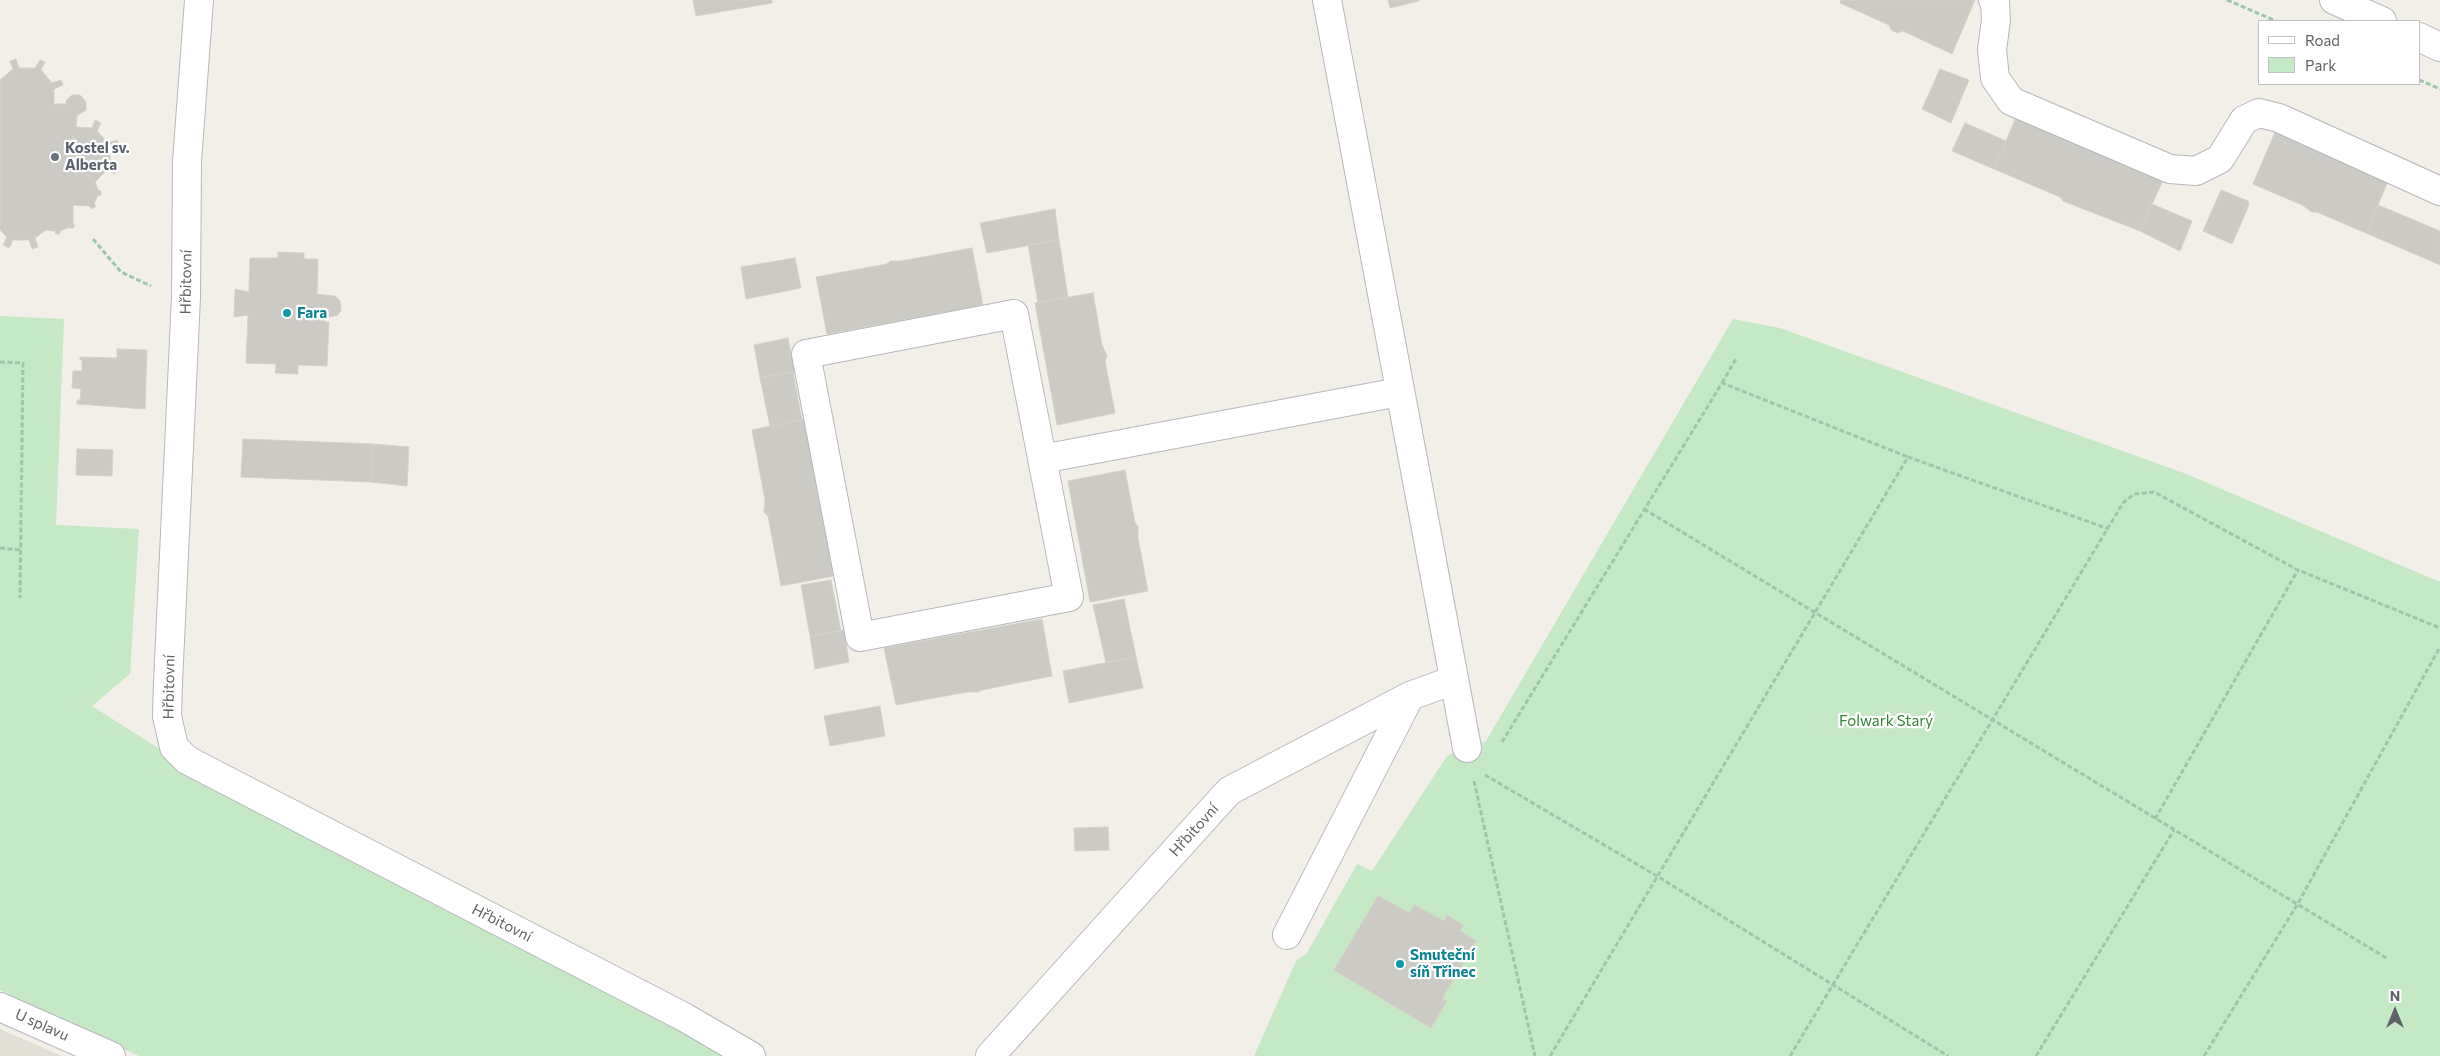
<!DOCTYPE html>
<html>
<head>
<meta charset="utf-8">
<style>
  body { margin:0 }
  #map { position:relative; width:2440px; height:1056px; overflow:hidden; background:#f1efe8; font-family:Commissioner,sans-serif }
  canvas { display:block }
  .legend { position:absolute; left:2258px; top:20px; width:162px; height:65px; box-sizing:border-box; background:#fff; border:1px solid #bfc1c3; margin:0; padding:6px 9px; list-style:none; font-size:15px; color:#5f6368 }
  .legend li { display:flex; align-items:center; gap:10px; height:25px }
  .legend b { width:25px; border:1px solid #bfc1c3 }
  .north { position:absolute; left:2370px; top:986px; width:50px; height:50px; -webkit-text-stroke:4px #fff; paint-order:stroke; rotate:0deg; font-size:14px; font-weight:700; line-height:20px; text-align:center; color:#5f6368 }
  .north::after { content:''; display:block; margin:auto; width:18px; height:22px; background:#5f6368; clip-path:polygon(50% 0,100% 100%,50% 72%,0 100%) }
</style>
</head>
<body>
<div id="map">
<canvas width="2440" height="1056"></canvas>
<ul class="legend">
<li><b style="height:6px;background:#fff"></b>Road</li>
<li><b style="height:14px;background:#c5e8c5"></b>Park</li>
</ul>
<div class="north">N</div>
</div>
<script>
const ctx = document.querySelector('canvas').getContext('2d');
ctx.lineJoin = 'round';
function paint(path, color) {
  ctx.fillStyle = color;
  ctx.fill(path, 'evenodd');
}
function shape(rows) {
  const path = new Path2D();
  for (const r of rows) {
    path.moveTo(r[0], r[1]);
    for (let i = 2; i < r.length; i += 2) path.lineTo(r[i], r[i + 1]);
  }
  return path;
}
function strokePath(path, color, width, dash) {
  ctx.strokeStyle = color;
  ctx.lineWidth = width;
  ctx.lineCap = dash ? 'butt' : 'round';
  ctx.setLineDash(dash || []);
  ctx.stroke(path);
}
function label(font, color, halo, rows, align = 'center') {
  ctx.font = font + ' Commissioner,sans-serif';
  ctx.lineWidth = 4.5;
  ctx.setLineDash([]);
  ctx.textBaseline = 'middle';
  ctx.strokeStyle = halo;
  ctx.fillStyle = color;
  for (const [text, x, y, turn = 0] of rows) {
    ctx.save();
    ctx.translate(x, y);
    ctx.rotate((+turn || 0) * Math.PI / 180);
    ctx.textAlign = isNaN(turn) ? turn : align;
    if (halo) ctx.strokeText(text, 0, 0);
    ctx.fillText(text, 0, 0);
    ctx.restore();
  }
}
paint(shape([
  [0,1029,62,1056,0,1056]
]), '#e1ded6');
paint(shape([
  [0,316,64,319,56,525,139,529,130,674,92,706,155,746,730,1056,139,1056,0,990],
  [1733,319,1780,328,2184,473,2440,582,2440,1056,1254,1056,1296,961,1307,953,1357,864,1372,871,1447,756,1486,741]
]), '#c5e8c5');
const building = shape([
  [693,0,772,0,772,3,696,16,693,0],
  [1388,0,1419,0,1419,1,1390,8,1388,0],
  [1841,0,1975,0,1952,54,1903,31,1898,33,1891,30,1889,25,1840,3,1841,0],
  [16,59,19,68,35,68,40,60,45,62,41,70,52,83,61,80,63,85,54,89,54,104,66,104,66,101,72,95,80,95,86,102,86,110,77,116,76,127,92,128,95,120,101,123,97,131,108,143,117,140,119,145,110,149,110,165,118,169,115,174,107,170,95,182,98,190,101,191,101,196,98,195,94,204,96,206,92,209,89,206,73,205,73,223,75,226,72,229,70,227,60,231,60,234,56,234,55,231,46,230,35,238,38,247,32,249,29,240,13,240,9,248,3,245,7,237,0,230,0,80,13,69,10,61,16,59],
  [1940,69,1969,80,1951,123,1922,109,1940,69],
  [2017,115,2164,178,2140,231,2063,201,2060,197,1994,169,2017,115],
  [1965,123,2006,141,1994,169,1952,151,1965,123],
  [2276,130,2389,179,2366,233,2317,212,2312,212,2302,205,2253,184,2276,130],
  [2221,190,2248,201,2249,205,2232,244,2203,231,2221,190],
  [2152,204,2192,221,2180,251,2140,231,2152,204],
  [2378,205,2440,231,2440,265,2366,233,2378,205],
  [1055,209,1059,240,987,253,980,223,1055,209],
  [1059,240,1068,297,1038,303,1028,245,1059,240],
  [972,248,983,305,827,334,816,277,887,264,890,261,901,261,972,248],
  [278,252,304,253,304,259,318,259,317,294,335,296,340,301,341,310,338,315,325,318,325,322,329,322,327,366,298,365,298,374,275,373,276,364,246,363,248,315,234,317,235,289,249,292,250,258,278,258,278,252],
  [795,258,801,288,746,299,741,267,795,258],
  [1093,293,1102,345,1107,356,1105,361,1115,413,1057,425,1035,303,1093,293],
  [788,338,795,372,760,378,754,345,788,338],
  [117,349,147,350,145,409,77,404,77,400,80,400,81,389,72,388,73,371,82,371,82,360,80,360,80,357,117,358,117,349],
  [793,372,802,420,770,426,760,378,793,372],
  [809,418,839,575,781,586,768,516,764,512,765,500,752,430,809,418],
  [243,439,373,444,371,482,241,477,243,439],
  [373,444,409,447,407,486,371,482,373,444],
  [77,449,113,450,112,476,76,475,77,449],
  [1125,470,1135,523,1138,526,1138,538,1148,591,1090,602,1068,481,1125,470],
  [831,580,841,631,810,636,801,585,831,580],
  [1124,599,1136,657,1106,663,1093,605,1124,599],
  [1042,619,1052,676,982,690,978,692,967,692,896,705,884,648,1042,619],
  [844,630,849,662,815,669,810,636,844,630],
  [1136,657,1143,688,1069,703,1063,671,1136,657],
  [880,706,885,736,830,746,824,716,880,706],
  [1108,827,1109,850,1075,851,1074,828,1108,827],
  [1378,896,1410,913,1414,905,1444,921,1447,915,1463,925,1460,931,1476,941,1442,999,1447,1001,1431,1028,1334,970,1378,896]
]);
paint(building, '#cccac5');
strokePath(building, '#d6d1c6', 1);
const minor = shape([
  [199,0,187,162,186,297,168,683,167,716,174,747,187,760,684,1017,751,1056],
  [1327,0,1467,748],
  [1993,0,1995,2,1996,20,1992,50,1995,78,2011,101,2170,169,2196,171,2220,159,2244,120,2259,113,2279,118,2440,191],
  [2334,0,2382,21],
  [2419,37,2440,47],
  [1014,314,1069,597,860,637,806,354,1014,314],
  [1042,459,1399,392],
  [1287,935,1410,696],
  [0,1007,111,1056],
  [990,1056,1229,791,1410,696,1454,680]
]);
strokePath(minor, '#b5b8bc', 30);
strokePath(shape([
  [2227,0,2276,21],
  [2419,80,2440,89],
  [93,239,121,272,151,286],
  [0,362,23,363,20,598],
  [1722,383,1737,357],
  [1644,509,2388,959],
  [0,548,21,550],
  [1502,742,1722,383,1908,457],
  [1485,775,1657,876,1948,1056],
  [1474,781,1535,1056],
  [2155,819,2298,570],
  [1550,1056,1908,457,2109,529],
  [1790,1056,2123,503,2134,494,2154,492,2298,570,2440,628],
  [2036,1056,2174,830],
  [2204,1056,2297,905,2440,647]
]), '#9cc7a9', 3, [5, 2.5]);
strokePath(minor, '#fff', 28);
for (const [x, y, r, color] of [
  [55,157,5,"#6b7280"],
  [287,313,5,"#0f9aa8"],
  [1400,964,5,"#0f9aa8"]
]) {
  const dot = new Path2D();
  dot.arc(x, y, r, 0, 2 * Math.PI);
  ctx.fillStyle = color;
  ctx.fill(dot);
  strokePath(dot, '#fff', 2);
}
label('bold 15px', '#5b616d', '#fff', [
  ["Kostel sv.",65,148],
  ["Alberta",65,165]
], 'left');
label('15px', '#5f6368', '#fff', [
  ["Hřbitovní",186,282,-89],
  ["Hřbitovní",169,687,-89],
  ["Hřbitovní",1194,830,-48],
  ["Hřbitovní",502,923,27],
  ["U splavu",42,1025,24]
]);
label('bold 15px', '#0d838f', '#fff', [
  ["Fara",297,313],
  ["Smuteční",1410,955],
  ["síň Třinec",1410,972]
], 'left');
label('15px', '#348238', '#fff', [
  ["Folwark Starý",1886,721]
]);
</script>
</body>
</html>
